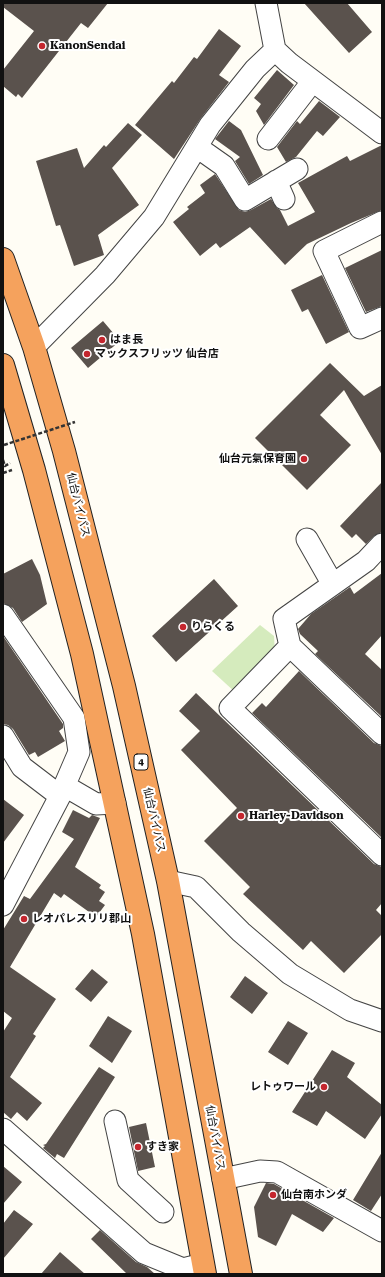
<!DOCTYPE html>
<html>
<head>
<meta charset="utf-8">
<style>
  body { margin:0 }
  #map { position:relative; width:385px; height:1277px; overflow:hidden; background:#fffdf5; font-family:"Roboto Serif",serif }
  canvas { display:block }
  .frame { position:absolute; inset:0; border:4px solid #111; pointer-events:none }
</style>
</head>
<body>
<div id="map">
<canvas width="385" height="1277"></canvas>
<div class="frame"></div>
</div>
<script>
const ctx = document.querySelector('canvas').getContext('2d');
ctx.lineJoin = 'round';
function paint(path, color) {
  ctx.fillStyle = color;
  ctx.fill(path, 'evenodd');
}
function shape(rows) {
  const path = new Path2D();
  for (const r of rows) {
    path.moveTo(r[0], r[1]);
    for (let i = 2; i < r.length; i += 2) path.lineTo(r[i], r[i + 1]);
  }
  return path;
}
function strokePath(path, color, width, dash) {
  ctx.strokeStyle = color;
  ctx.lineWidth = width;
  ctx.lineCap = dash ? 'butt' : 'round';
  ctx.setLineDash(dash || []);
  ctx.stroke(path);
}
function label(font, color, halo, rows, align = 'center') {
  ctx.font = font + ' "Roboto Serif","Noto Sans JP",serif';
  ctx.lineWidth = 4;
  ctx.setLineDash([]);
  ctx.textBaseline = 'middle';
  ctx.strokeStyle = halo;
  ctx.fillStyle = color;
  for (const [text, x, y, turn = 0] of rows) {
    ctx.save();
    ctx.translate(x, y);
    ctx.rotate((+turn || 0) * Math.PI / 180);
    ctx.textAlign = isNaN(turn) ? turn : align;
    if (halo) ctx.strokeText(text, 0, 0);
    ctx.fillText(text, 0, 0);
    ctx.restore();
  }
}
paint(shape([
  [260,625,274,636,275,653,236,693,212,671]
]), '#d5ebbd');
paint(shape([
  [3,3,108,3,88,28,81,23,22,98,18,94,16,97,3,86,3,70,34,31,3,7],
  [304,3,347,3,372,32,349,53],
  [219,29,241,46,219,75,229,82,201,118,174,159,135,125,172,81,174,83,194,57,197,59],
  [277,70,294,85,264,125,256,111,261,104,254,98],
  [319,101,340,117,323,136,317,131,296,157,286,162,277,147,297,121,300,124],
  [229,121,241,130,263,175,249,184,235,161,240,157,215,139],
  [128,123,142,135,112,168,139,205,98,235,104,255,74,266,60,225,56,226,36,161,77,148,84,168,104,145,106,147],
  [382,145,382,210,351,223,307,244,285,265,250,227,220,248,216,243,200,256,173,222,189,209,187,207,205,193,200,185,215,174,239,210,245,212,251,210,271,199,277,208,280,210,288,226,315,212,298,183,347,156,350,161],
  [382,250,382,306,366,312,345,268],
  [322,275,349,332,326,344,308,309,302,312,291,290],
  [103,321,120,341,88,368,71,348],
  [330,363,364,396,382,385,382,455,344,390,320,415,351,445,307,490,255,438],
  [382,482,382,532,374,536,366,544,356,534,352,538,340,526],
  [32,559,40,575,47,604,22,622,13,608,3,603,3,574],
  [382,573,382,635,365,654,382,670,382,717,315,654,318,651,300,634,298,629,311,614,350,587,354,594],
  [214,579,238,606,176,662,152,636],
  [3,636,63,724,63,728,59,731,65,741,38,757,35,752,29,755,13,729,8,725,3,724],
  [299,671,374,743,382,746,382,838,252,713,262,703,266,707],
  [196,693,374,864,382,867,382,903,376,910,382,916,382,934,344,973,311,941,303,950,243,894,250,887,204,841,237,808,181,750,200,731,179,711],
  [3,799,24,815,3,843],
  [73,810,89,818,92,815,100,818,75,867,101,885,99,888,105,892,99,901,105,905,96,917,64,894,61,898,54,893,10,967,56,999,33,1034,36,1036,10,1077,42,1103,27,1121,17,1112,11,1119,3,1112,3,1032,12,1018,3,1011,3,930,24,896,30,899,74,839,62,832],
  [92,969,108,982,91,1002,75,989],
  [245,976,268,993,252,1014,230,997],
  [108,1016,132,1031,112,1063,89,1046],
  [288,1021,308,1033,288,1065,268,1052],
  [332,1050,355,1063,347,1077,382,1105,382,1114,365,1139,326,1111,317,1126,292,1112],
  [99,1067,115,1077,64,1158,57,1154,55,1158,43,1148,45,1146,43,1145,46,1144],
  [146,1123,155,1167,138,1171,129,1127],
  [382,1152,382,1194,371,1211,353,1200],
  [3,1166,22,1182,3,1204],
  [266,1183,274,1184,334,1218,323,1232,292,1214,276,1246,258,1237,254,1207],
  [14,1210,33,1224,3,1259,3,1224],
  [100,1230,136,1262,147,1267,155,1274,127,1274,91,1239],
  [60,1252,85,1274,41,1274]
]), '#5a524d');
const minor = shape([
  [266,3,275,50,289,63,382,133],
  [268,139,312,82],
  [197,147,224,166,245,200,297,169],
  [276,181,284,199],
  [382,222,324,251,360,328,382,318],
  [34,347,105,275,154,217,210,125,255,69,275,50],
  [307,539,332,583],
  [382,544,366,561,284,619,290,646,382,734],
  [3,615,74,718,79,752,60,796,3,905],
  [290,646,230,708,382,855],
  [3,736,22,767,60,796],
  [65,786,96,804,115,803],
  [168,881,196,887,241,932,290,974,350,1010,382,1021],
  [115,1121,128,1180,163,1212],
  [3,1129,144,1253,183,1269,203,1264],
  [223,1179,260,1171,277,1172,382,1231]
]);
const highway = shape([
  [3,259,34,347,64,451,124,686,168,881,241,1274],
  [3,365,34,470,82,654,143,934,205,1274]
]);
strokePath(minor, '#444', 23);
strokePath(highway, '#222', 24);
strokePath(shape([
  [3,460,5,466,10,463],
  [3,473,12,470]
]), '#333', 2.5, [4, 2]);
strokePath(minor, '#fff', 21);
strokePath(highway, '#f5a25d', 22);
strokePath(shape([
  [4,445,75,422]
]), '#333', 2.5, [4, 2]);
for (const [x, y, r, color] of [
  [42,46,4,"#c4262e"],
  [102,340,4,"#c4262e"],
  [87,354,4,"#c4262e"],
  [304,459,4,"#c4262e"],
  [183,627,4,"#c4262e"],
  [241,816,4,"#c4262e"],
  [24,919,4,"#c4262e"],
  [324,1087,4,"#c4262e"],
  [138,1147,4,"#c4262e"],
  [273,1195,4,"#c4262e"]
]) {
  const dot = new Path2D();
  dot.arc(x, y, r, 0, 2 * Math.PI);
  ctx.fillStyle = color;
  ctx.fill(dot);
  strokePath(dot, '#fff', 1.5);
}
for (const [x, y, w] of [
  [141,762,14]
]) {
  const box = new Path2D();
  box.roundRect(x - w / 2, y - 8, w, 16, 3);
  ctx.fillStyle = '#fff';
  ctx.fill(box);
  strokePath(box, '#111', 1);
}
label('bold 10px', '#111', null, [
  ["4",141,762]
]);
label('bold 11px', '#111', '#fff', [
  ["KanonSendai",50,46],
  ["はま長",110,340],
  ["マックスフリッツ 仙台店",95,354],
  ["仙台元氣保育園",296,459,"right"],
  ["りらくる",191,627],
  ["Harley-Davidson",249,816],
  ["レオパレスリリ郡山",32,919],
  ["レトゥワール",316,1087,"right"],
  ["すき家",146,1147],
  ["仙台南ホンダ",281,1195]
], 'left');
label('11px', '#111', '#fff', [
  ["仙台バイパス",78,505,76],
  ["仙台バイパス",154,820,77],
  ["仙台バイパス",215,1138,80]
]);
</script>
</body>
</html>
